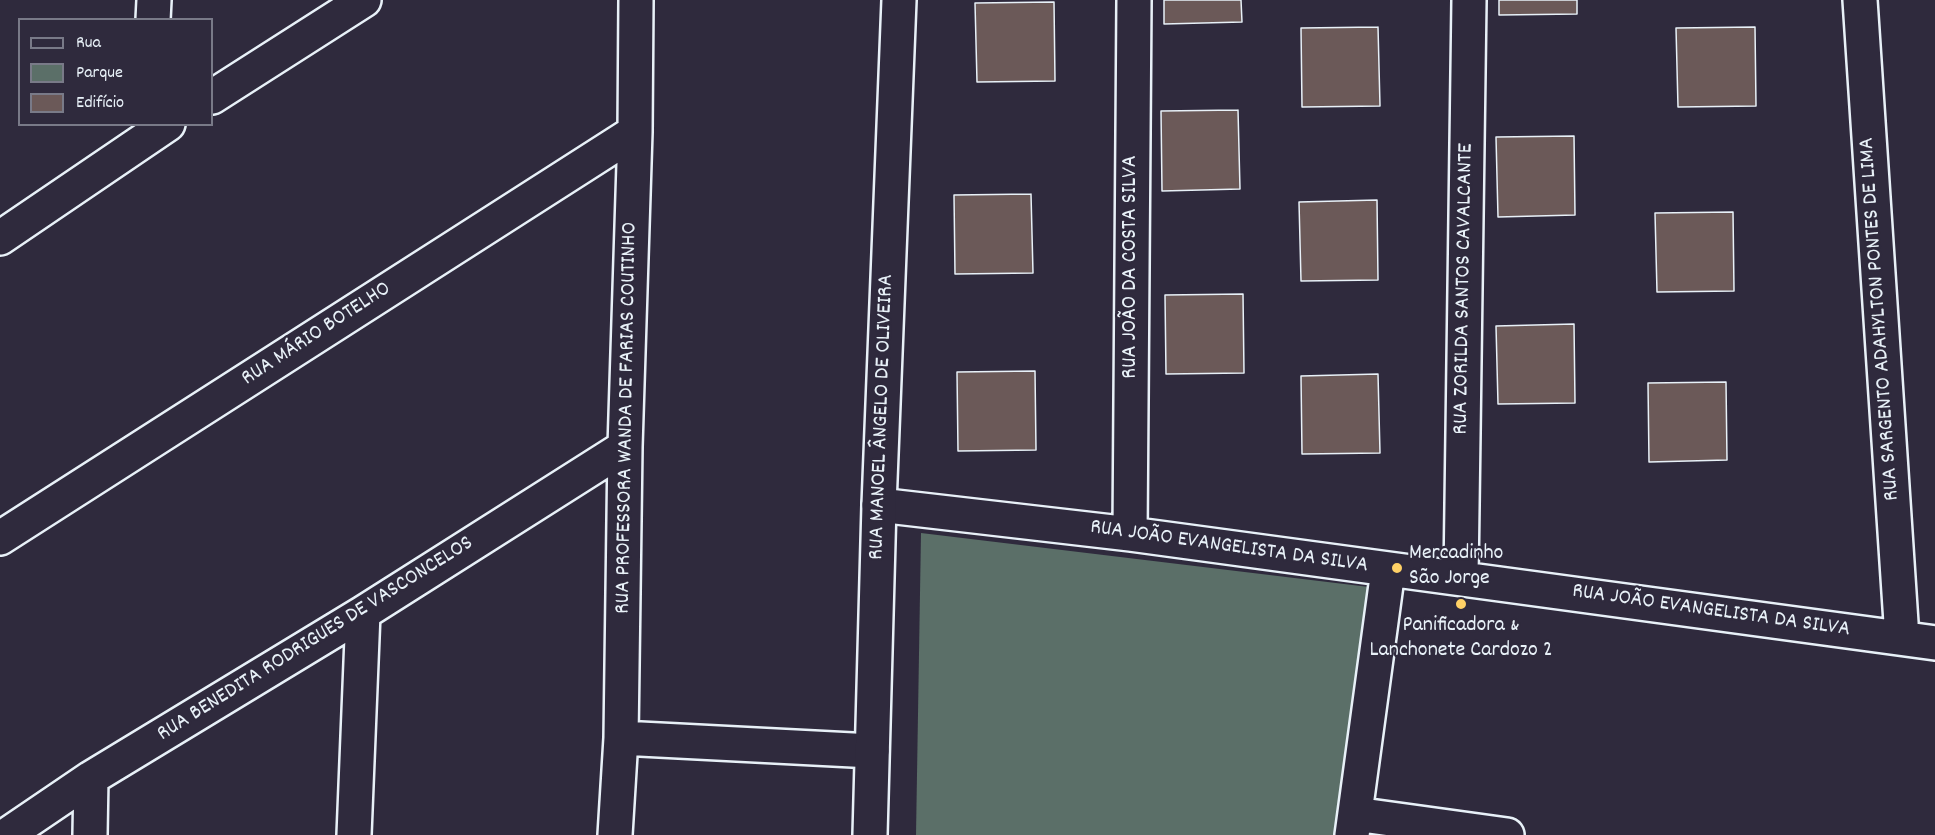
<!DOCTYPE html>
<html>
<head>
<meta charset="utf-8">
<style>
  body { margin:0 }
  #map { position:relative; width:1935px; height:835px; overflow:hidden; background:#2f2a3d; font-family:Dekko,sans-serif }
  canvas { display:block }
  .legend { position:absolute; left:18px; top:18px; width:195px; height:108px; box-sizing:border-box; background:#2f2a3d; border:2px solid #797a88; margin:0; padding:8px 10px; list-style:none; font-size:18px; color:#e8f1f8 }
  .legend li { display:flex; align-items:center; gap:12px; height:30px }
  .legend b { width:30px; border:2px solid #797a88 }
</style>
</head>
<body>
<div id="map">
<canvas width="1935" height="835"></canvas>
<ul class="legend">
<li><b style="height:8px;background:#2f2a3d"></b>Rua</li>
<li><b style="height:16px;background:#5b6f68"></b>Parque</li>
<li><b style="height:16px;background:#6b5958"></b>Edifício</li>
</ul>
</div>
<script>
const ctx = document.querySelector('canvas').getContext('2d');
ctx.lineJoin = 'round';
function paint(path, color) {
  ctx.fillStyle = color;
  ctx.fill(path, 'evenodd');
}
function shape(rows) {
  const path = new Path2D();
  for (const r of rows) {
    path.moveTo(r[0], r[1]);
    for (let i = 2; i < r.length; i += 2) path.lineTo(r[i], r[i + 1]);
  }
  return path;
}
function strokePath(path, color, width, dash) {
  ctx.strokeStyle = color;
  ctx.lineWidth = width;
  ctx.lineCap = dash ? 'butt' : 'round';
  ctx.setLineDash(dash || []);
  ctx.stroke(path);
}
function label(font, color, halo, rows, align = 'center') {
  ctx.font = font + ' Dekko,sans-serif';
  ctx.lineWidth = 4.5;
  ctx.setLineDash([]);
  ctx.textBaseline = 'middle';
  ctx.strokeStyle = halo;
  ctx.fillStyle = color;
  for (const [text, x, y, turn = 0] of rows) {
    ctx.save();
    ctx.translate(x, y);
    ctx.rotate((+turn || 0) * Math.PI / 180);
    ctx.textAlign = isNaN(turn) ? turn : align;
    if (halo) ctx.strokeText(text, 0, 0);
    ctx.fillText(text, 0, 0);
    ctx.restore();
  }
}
paint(shape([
  [921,533,1369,587,1334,835,916,835]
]), '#5b6f68');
const building = shape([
  [1164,0,1241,0,1242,22,1164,24,1164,0],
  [1499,0,1577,0,1577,14,1499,15,1499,0],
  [1054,2,1055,81,977,82,975,3,1054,2],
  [1378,27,1380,106,1302,107,1301,28,1378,27],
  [1755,27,1756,106,1678,107,1676,28,1755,27],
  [1238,110,1240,189,1162,191,1161,111,1238,110],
  [1574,136,1575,215,1498,217,1496,137,1574,136],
  [1031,194,1033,273,955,274,954,195,1031,194],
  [1377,200,1378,280,1301,281,1299,202,1377,200],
  [1733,212,1734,291,1657,292,1655,213,1733,212],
  [1243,294,1244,373,1166,374,1165,295,1243,294],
  [1574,324,1575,403,1498,404,1496,326,1574,324],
  [1035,371,1036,450,958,451,957,372,1035,371],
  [1378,374,1380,453,1302,454,1301,376,1378,374],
  [1726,382,1727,460,1649,462,1648,383,1726,382]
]);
paint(building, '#6b5958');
strokePath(building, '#e8f1f8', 1.5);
const street = shape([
  [1860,0,1902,638],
  [153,20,154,0],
  [212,97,364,0],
  [0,238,168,124],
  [879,505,1130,534,1935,643],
  [1130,534,1134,0],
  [0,538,635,132],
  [1461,577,1469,0],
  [621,738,872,751],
  [1355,814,1507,835],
  [7,835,91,778,363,613,625,447],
  [90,835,91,778],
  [354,835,363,613],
  [615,835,621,738,625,447,635,132,636,0],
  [1352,835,1388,570]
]);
const secondary = shape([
  [870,835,879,505,899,0]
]);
strokePath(street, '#e8f1f8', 38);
strokePath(secondary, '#e8f1f8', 38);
strokePath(street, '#2f2a3d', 33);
strokePath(secondary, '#2f2a3d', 33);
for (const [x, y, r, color] of [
  [1397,568,6,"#ffd166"],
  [1461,604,6,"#ffd166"]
]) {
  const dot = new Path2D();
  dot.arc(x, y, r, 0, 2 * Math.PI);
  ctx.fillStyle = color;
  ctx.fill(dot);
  strokePath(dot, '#2f2a3d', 2);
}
label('22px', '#e8f1f8', '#2f2a3d', [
  ["RUA JOÃO DA COSTA SILVA",1132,267,-90],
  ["RUA ZORILDA SANTOS CAVALCANTE",1465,289,-89],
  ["RUA SARGENTO ADAHYLTON PONTES DE LIMA",1881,319,-94],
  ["RUA MÁRIO BOTELHO",317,335,-33],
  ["RUA MANOEL ÂNGELO DE OLIVEIRA",883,417,-88],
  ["RUA PROFESSORA WANDA DE FARIAS COUTINHO",628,418,-89],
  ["RUA JOÃO EVANGELISTA DA SILVA",1229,548,8],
  ["RUA JOÃO EVANGELISTA DA SILVA",1711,612,8],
  ["RUA BENEDITA RODRIGUES DE VASCONCELOS",316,640,-32]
]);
label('22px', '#e8f1f8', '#2f2a3d', [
  ["Mercadinho",1409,555],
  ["São Jorge",1409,580],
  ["Panificadora &",1461,627,"center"],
  ["Lanchonete Cardozo 2",1461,652,"center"]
], 'left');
</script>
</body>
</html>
